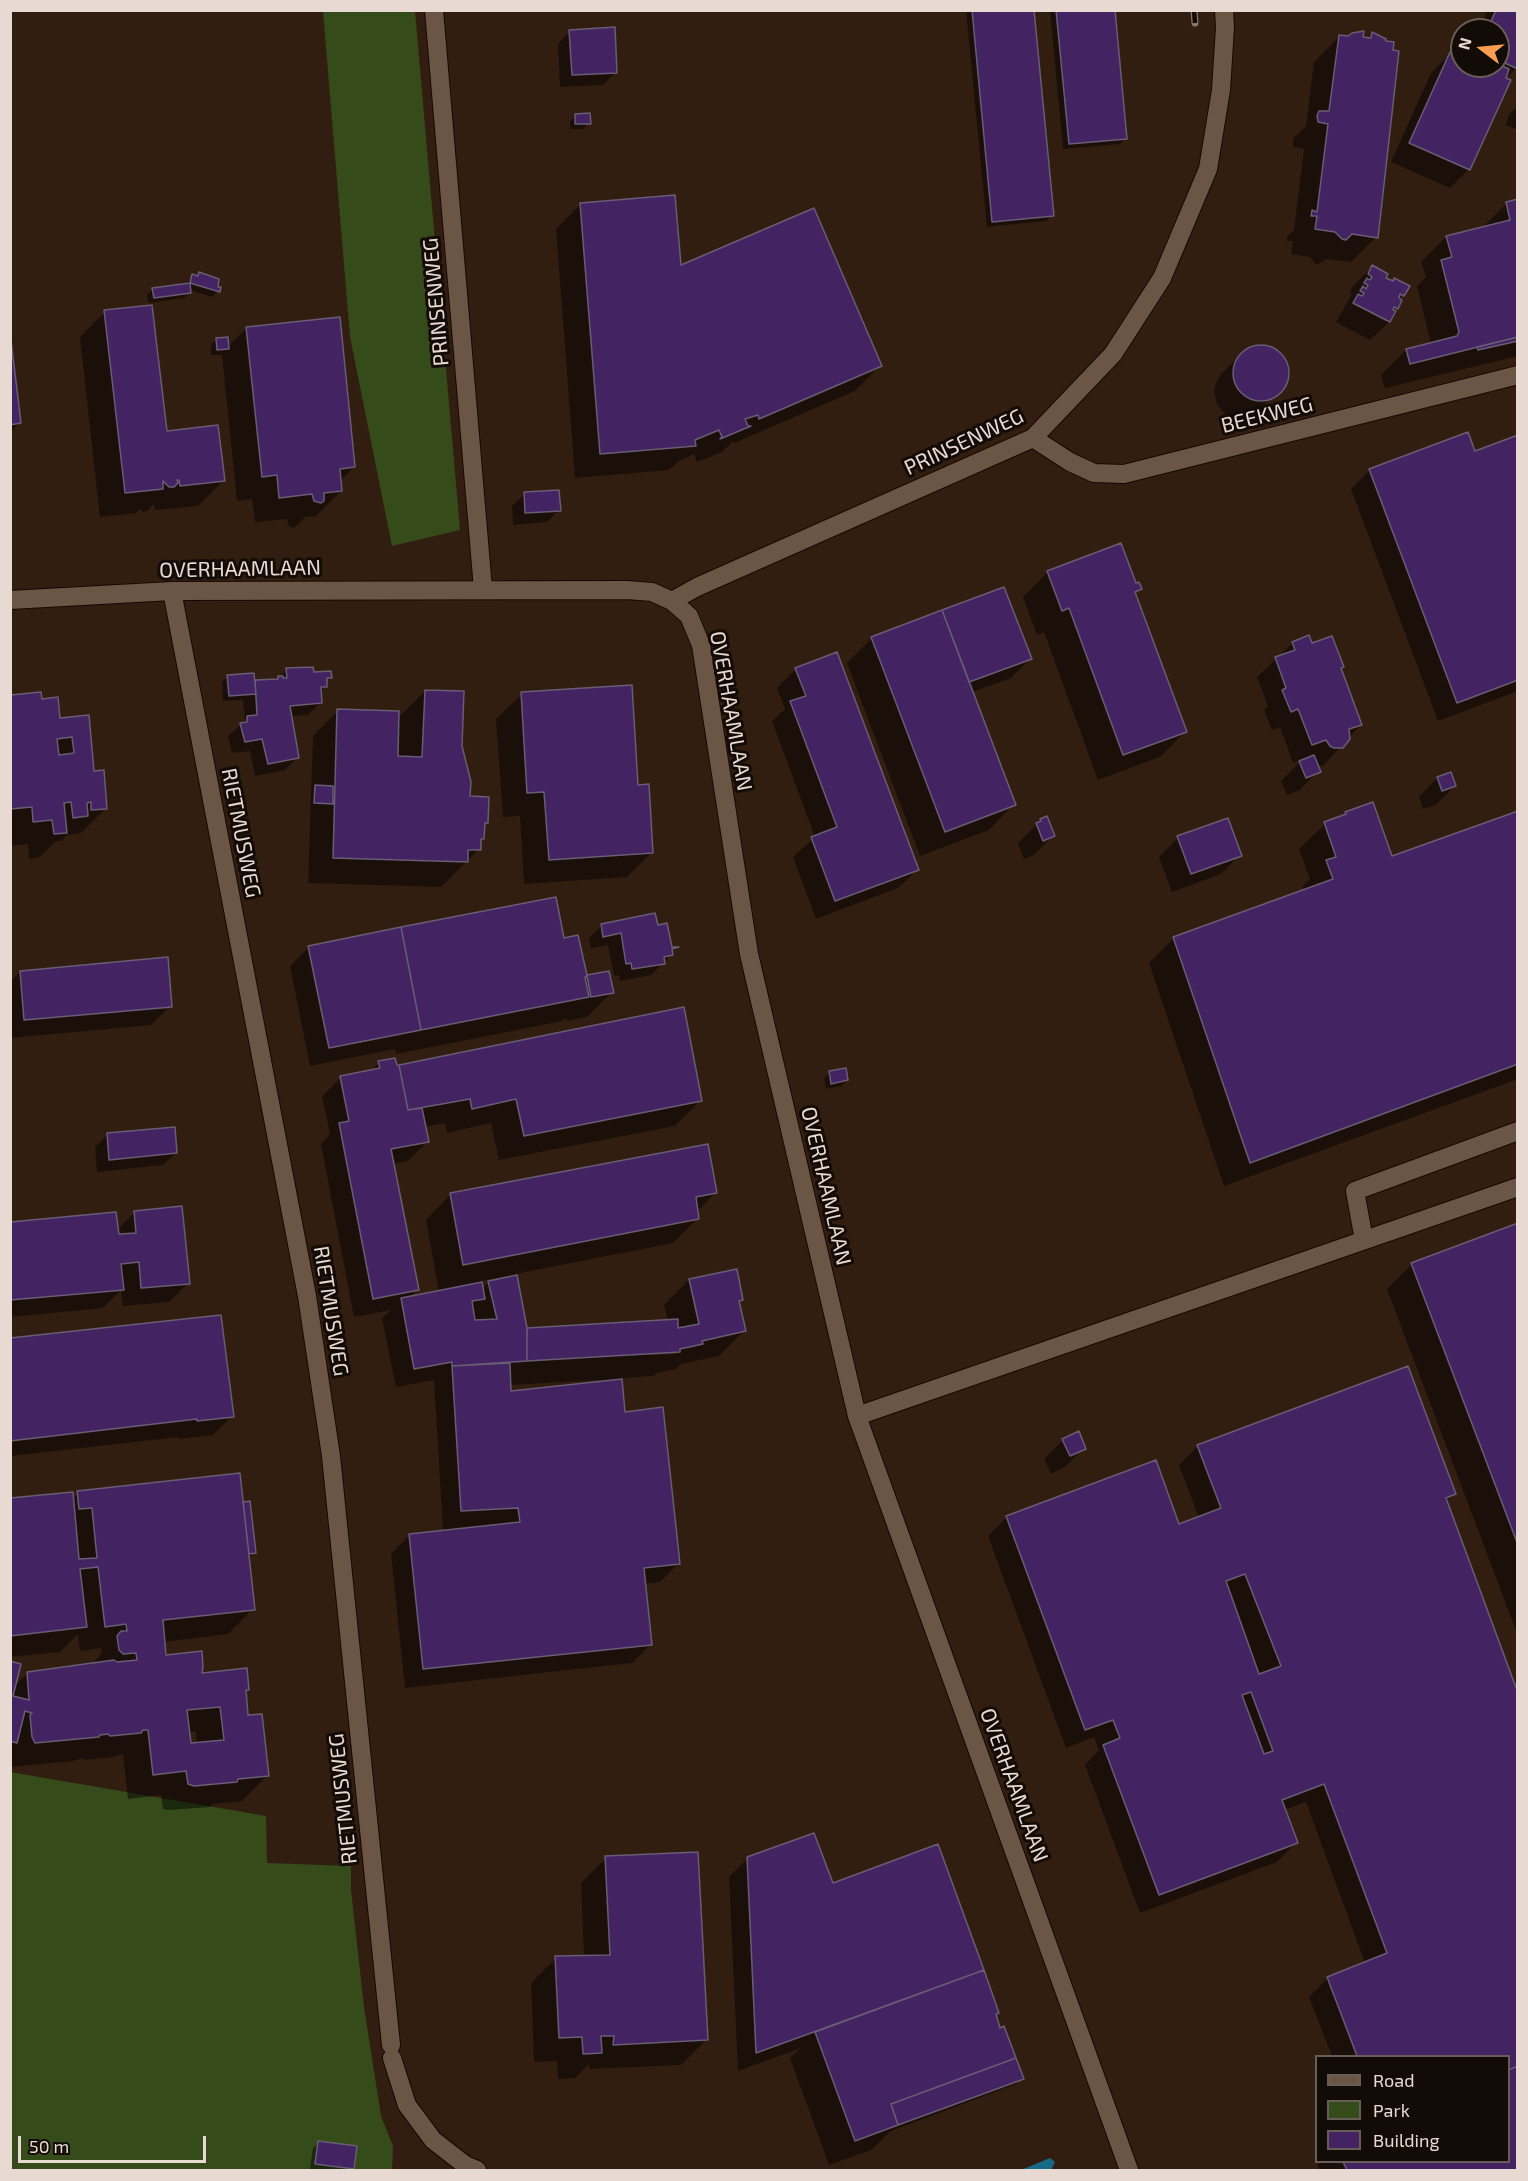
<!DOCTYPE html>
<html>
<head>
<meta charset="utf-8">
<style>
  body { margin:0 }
  #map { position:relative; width:1528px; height:2181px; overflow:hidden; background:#321e11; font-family:"Exo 2",sans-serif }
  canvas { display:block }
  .frame { position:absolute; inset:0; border:12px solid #e8dad2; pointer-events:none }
  .legend { position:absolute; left:1315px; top:2055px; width:195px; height:108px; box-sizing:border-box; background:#130b06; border:2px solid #685e58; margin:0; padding:8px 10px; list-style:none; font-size:18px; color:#e8dad2 }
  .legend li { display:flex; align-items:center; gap:12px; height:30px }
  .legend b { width:30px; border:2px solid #685e58 }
  .north { position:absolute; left:1450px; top:18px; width:60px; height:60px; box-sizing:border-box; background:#130b06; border:2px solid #685e58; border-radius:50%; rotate:286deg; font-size:16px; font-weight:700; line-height:24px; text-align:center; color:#e8dad2 }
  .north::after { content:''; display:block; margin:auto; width:21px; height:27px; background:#fb9e51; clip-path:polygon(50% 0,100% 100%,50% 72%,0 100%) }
  .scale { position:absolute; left:18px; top:2136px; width:188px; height:27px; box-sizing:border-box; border:3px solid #e8dad2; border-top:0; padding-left:8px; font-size:18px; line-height:21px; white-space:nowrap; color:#e8dad2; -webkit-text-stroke:4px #130b06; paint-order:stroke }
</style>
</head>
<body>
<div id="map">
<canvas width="1528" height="2181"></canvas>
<div class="frame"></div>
<ul class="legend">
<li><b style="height:8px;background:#6b5545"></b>Road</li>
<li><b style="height:16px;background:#364b1a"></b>Park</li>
<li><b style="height:16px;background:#442363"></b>Building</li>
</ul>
<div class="north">N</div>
<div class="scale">50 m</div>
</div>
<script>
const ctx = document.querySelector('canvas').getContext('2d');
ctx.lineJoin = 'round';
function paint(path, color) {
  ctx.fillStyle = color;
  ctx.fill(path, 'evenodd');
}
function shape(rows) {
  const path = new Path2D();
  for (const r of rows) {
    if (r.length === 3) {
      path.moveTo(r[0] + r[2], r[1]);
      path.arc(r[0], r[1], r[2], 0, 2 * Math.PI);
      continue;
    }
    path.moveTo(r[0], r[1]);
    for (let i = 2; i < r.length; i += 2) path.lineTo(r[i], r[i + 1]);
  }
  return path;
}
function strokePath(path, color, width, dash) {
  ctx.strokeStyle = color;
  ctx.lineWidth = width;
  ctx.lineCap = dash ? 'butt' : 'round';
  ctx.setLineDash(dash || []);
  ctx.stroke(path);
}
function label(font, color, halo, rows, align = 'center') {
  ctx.font = font + ' "Exo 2",sans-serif';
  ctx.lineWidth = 6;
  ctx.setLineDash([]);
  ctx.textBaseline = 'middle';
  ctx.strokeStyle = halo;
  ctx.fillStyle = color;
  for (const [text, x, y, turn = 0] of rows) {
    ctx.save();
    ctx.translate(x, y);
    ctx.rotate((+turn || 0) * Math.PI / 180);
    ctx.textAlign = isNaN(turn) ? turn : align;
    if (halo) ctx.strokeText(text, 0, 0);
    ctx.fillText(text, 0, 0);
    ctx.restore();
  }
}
paint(shape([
  [323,11,415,11,460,530,392,546,350,337],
  [10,1772,266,1816,267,1863,351,1866,351,1890,364,2007,381,2116,393,2146,392,2170,11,2170]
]), '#364b1a');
paint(shape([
  [1050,2158,1055,2162,1051,2170,1021,2170]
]), '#166a88');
paint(shape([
  [966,10,1033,10,1052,215,1046,221,987,227],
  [1050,10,1113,10,1126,138,1120,144,1063,149],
  [1488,10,1518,10,1518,66,1505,79,1469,169,1450,188,1391,162,1431,73,1450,54,1462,59,1462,66,1498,66,1498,30,1478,30],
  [570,31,616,72,603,85,560,87,558,44],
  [1372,34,1376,237,1351,262,1326,259,1319,264,1316,264,1310,257,1291,254,1293,241,1287,241,1287,237,1294,230,1304,149,1293,147,1293,142,1294,138,1306,126,1314,62,1339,37,1367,39],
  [1518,106,1518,130,1506,125,1509,114],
  [576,115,589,123,583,129,570,129,570,121],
  [1518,200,1518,356,1385,388,1381,375,1406,350,1431,344,1417,286,1426,277,1421,262,1446,237,1482,228,1507,203],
  [581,204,679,267,880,366,855,391,734,443,733,441,722,452,697,462,694,454,679,461,669,470,575,478,556,229],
  [1372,267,1392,283,1408,286,1399,300,1389,322,1370,340,1336,322,1352,294,1350,293,1353,286],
  [1354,302,1387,319,1385,321,1352,304],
  [200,274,218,284,218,291,212,297,189,290,190,293,184,298,148,303,147,295,153,289,186,285,192,276,196,277],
  [105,312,165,433,223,481,198,506,155,510,154,504,147,511,143,512,140,509,136,513,100,517,80,337],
  [247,328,354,467,340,481,341,491,316,516,305,517,294,528,289,526,287,519,255,522,252,499,237,501,222,355,211,355,211,345,216,340,227,347],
  [10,340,19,423,10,432],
  [1264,347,1277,352,1285,361,1287,372,1285,383,1253,416,1245,419,1235,418,1224,413,1217,404,1214,392,1216,383,1221,374,1241,355,1251,348],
  [1467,434,1474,452,1518,436,1518,691,1438,721,1351,489,1369,471],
  [525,494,559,510,547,522,513,525,512,506],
  [1048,572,1135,585,1140,589,1134,594,1185,732,1160,757,1098,780,1044,632,1037,635,1023,597],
  [872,638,1030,659,1011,678,972,692,1014,804,989,830,920,856,847,663],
  [1293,643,1311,645,1339,669,1361,725,1323,766,1316,766,1318,771,1300,790,1287,795,1281,781,1303,759,1293,763,1280,727,1272,730,1264,710,1268,706,1257,677],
  [796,669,917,870,898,888,816,919,793,857,815,837,772,721,785,709,777,688],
  [287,670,330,677,325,682,326,686,320,692,320,703,308,715,290,716,297,758,285,770,255,776,250,751,232,753,228,736,245,721,243,700,223,701,222,682,228,676,253,684,256,682,276,680],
  [425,691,460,747,468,798,487,822,483,826,483,838,480,842,479,849,441,887,308,883,313,736,338,711,397,719],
  [522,694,637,787,652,852,627,877,524,884,520,816,503,817,496,719],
  [10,696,40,700,59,720,88,717,93,773,106,808,81,833,67,835,61,841,56,841,40,857,29,859,28,844,10,846],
  [1450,774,1454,786,1436,805,1423,809,1419,797,1437,778],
  [1346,813,1391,858,1518,813,1518,1079,1224,1186,1149,963,1174,938,1304,891,1302,887,1310,879,1299,849,1325,824,1341,818],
  [1041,820,1053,836,1034,855,1024,859,1018,843],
  [1178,838,1240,855,1221,874,1172,892,1159,857],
  [601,926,657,927,671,955,651,975,620,981,619,975,614,976,608,945,591,948,589,938],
  [563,940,585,980,588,976,612,992,587,1017,567,1021,566,1018,562,1021,396,1054,395,1049,310,1066,290,966,309,947],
  [20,972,170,1006,151,1025,10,1038,10,982],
  [379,1063,395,1067,700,1101,675,1126,499,1160,491,1123,447,1133,445,1123,424,1127,427,1142,408,1161,392,1164,417,1290,409,1298,439,1292,426,1220,451,1194,715,1193,697,1212,698,1218,673,1243,515,1274,526,1329,668,1321,664,1305,689,1280,742,1300,738,1303,744,1331,719,1356,681,1364,676,1369,657,1373,653,1376,621,1378,624,1413,679,1563,660,1582,644,1584,651,1644,632,1663,405,1688,391,1554,410,1535,443,1531,434,1380,396,1387,382,1318,391,1310,354,1317,321,1144,330,1134,322,1096,341,1078,370,1072],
  [492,1279,482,1289,480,1281],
  [677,1351,677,1354,650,1355,650,1354],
  [601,1380,601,1382,510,1392,510,1385],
  [830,1073,847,1080,841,1086,826,1089,824,1078],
  [107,1135,176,1153,163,1165,97,1172,95,1147],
  [135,1212,188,1283,169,1302,123,1306,121,1290,103,1308,10,1317,10,1223,117,1230],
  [1518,1225,1518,1636,1387,1289,1412,1264],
  [10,1339,232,1416,213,1435,179,1439,179,1437,10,1456],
  [1063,1440,1084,1448,1065,1467,1051,1474,1044,1459],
  [1198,1446,1455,1494,1446,1502,1518,1697,1518,2170,1320,2170,1317,2165,1321,2162,1508,2162,1508,2056,1332,2056,1309,1997,1328,1978,1365,1963,1306,1802,1284,1810,1296,1843,1277,1862,1140,1913,1085,1765,1099,1750,1094,1737,1066,1748,988,1536,1007,1517,1179,1526,1199,1518,1179,1465],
  [78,1493,242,1505,255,1552,249,1558,253,1609,228,1634,164,1642,165,1656,200,1674,248,1689,244,1692,247,1717,268,1775,242,1801,213,1804,210,1807,168,1810,163,1809,161,1795,128,1799,123,1754,114,1757,84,1760,83,1758,73,1761,10,1767,10,1663,13,1687,28,1673,93,1664,102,1652,101,1648,80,1651,78,1634,60,1652,10,1657,10,1500,72,1499],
  [196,1731,197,1744,190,1745,188,1732],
  [937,1846,998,2012,994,2016,1022,2078,1016,2084,891,2131,871,2150,829,2165,790,2058,801,2048,738,2071,729,1877,748,1858,832,1885],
  [606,1858,706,2040,681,2065,589,2069,589,2064,575,2078,558,2079,557,2061,534,2062,531,1983,556,1958,584,1957,581,1883],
  [319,2143,353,2168,350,2170,310,2169,313,2148]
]), '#0007');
const building = shape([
  [972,10,1034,10,1054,216,992,222,972,10],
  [1056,10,1115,10,1127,139,1069,144,1056,10],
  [1496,10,1518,10,1518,69,1498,60,1498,30,1487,30,1496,10],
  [615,27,617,73,572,75,569,30,615,27],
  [1364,31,1363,37,1371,38,1372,32,1386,39,1386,41,1394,42,1393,50,1399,51,1378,238,1352,234,1346,240,1342,239,1335,232,1315,229,1317,216,1311,216,1312,210,1317,212,1328,124,1318,122,1317,116,1319,111,1329,111,1339,35,1348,36,1352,33,1364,31],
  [1450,52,1462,58,1462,66,1480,66,1493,72,1498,64,1509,69,1506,78,1511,80,1470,170,1409,143,1450,52],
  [590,113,591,124,575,124,575,114,590,113],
  [675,195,681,265,814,208,882,366,759,419,758,415,745,419,748,426,751,426,720,439,722,437,719,430,695,440,696,446,600,454,580,203,675,195],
  [1518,199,1518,337,1410,364,1406,349,1457,336,1459,332,1441,260,1452,257,1446,236,1510,220,1506,202,1518,199],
  [1372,265,1388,274,1386,278,1393,281,1394,278,1410,286,1404,296,1400,294,1399,298,1402,300,1398,309,1394,307,1393,310,1396,311,1390,322,1353,303,1358,294,1362,296,1364,293,1360,291,1363,286,1366,289,1368,285,1364,283,1367,278,1370,280,1372,277,1368,274,1372,265],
  [199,272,219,279,218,287,221,287,220,292,190,283,192,274,198,276,199,272],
  [190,283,191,293,154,298,152,288,190,283],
  [152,305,167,431,218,425,225,481,180,486,179,480,177,480,178,483,174,487,169,487,163,481,163,489,125,493,104,310,152,305],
  [340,317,355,467,340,469,342,491,324,493,324,501,321,503,314,501,312,494,279,498,277,475,262,477,246,327,340,317],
  [10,332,21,423,10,425,10,332],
  [228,337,229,349,217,350,216,338,228,337],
  [1518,337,1518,341,1478,350,1477,347,1518,337],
  [1261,373,28],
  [1468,432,1475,451,1518,435,1518,680,1457,703,1369,469,1468,432],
  [559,490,561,511,525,513,524,492,559,490],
  [1121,543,1136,583,1139,582,1142,589,1135,592,1187,732,1123,755,1069,608,1062,611,1047,571,1121,543],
  [1004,587,1032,659,969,682,942,610,1004,587],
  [942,610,1016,805,945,832,871,637,942,610],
  [1309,635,1312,643,1332,636,1344,667,1341,668,1362,725,1349,729,1350,739,1343,748,1334,748,1330,746,1326,740,1312,745,1298,709,1291,712,1282,690,1286,688,1275,657,1295,650,1292,642,1309,635],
  [837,652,919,870,835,901,811,837,837,827,790,701,806,696,795,668,837,652],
  [313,667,314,672,331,671,332,678,327,678,327,687,321,687,322,703,290,706,299,758,268,764,262,739,245,742,240,723,247,722,247,716,257,715,255,680,278,679,278,676,283,676,283,678,287,678,286,668,313,667],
  [254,673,256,694,229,696,227,675,254,673],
  [632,685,638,785,649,784,653,853,549,860,544,792,527,793,521,692,632,685],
  [425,690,464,691,462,746,471,782,470,796,489,797,488,823,485,823,484,839,481,839,481,850,468,850,468,862,333,858,337,709,399,711,398,756,422,757,425,690],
  [41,692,42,699,58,697,60,718,89,715,94,771,104,770,107,809,91,810,91,802,87,803,88,816,73,818,71,802,64,803,67,833,54,834,52,820,33,822,32,807,10,809,10,695,41,692],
  [72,737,74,753,59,755,57,739,72,737],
  [1314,755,1321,772,1306,778,1299,761,1314,755],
  [1451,772,1456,786,1442,791,1437,777,1451,772],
  [315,785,333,786,333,804,314,803,315,785],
  [1373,802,1392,856,1518,811,1518,1064,1250,1163,1173,937,1333,879,1326,860,1336,857,1324,822,1346,814,1345,812,1373,802],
  [1047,816,1055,836,1043,841,1036,823,1041,821,1040,819,1047,816],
  [1228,818,1242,856,1191,874,1177,836,1228,818],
  [556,897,564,938,578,935,587,975,609,971,614,993,591,997,587,976,585,977,589,997,421,1030,401,927,556,897],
  [655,913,658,925,667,923,672,947,679,947,672,949,673,955,664,957,665,964,632,969,631,963,626,964,621,933,603,937,601,924,655,913],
  [401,927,421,1030,329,1048,308,946,401,927],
  [168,957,172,1007,24,1020,20,971,168,957],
  [684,1007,702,1101,524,1136,516,1099,472,1109,470,1099,408,1110,399,1065,684,1007],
  [395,1058,397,1065,399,1065,408,1110,422,1108,429,1142,391,1149,419,1290,373,1299,339,1123,349,1121,340,1076,380,1068,378,1061,395,1058],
  [846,1068,848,1080,831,1084,829,1071,846,1068],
  [175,1127,177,1153,109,1160,107,1133,175,1127],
  [708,1144,717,1193,696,1197,699,1219,463,1265,450,1193,708,1144],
  [182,1206,190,1284,141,1288,139,1262,121,1264,124,1290,10,1300,10,1222,116,1212,119,1234,136,1233,134,1211,182,1206],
  [1518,1223,1518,1545,1411,1263,1518,1223],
  [737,1269,743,1300,739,1301,746,1331,702,1341,703,1344,680,1349,680,1352,527,1361,527,1328,678,1319,678,1328,699,1324,689,1279,737,1269],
  [517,1275,527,1328,527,1361,452,1366,452,1362,414,1369,401,1298,482,1282,485,1299,472,1301,475,1320,497,1319,488,1281,517,1275],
  [221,1315,234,1417,197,1421,197,1419,10,1441,10,1338,221,1315],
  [510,1363,511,1391,622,1379,625,1412,663,1407,680,1564,644,1568,652,1645,423,1669,409,1534,520,1522,518,1508,461,1511,452,1366,510,1363],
  [1408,1366,1456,1494,1446,1498,1518,1693,1518,2066,1508,2070,1508,2056,1357,2056,1327,1977,1387,1953,1324,1784,1282,1800,1298,1843,1159,1895,1103,1745,1120,1738,1113,1720,1085,1730,1006,1516,1156,1460,1179,1524,1221,1508,1197,1445,1408,1366],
  [1245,1574,1281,1666,1259,1674,1226,1581,1245,1574],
  [1251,1692,1273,1751,1264,1754,1242,1695,1251,1692],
  [1079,1431,1086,1449,1070,1456,1062,1439,1079,1431],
  [240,1473,255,1610,163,1620,166,1655,202,1651,203,1667,202,1673,247,1668,249,1690,246,1690,248,1715,262,1714,269,1776,238,1779,237,1782,194,1786,188,1784,186,1771,153,1775,148,1730,143,1730,141,1733,110,1736,108,1734,100,1735,99,1737,35,1743,32,1737,30,1715,32,1713,25,1711,17,1743,10,1741,10,1661,21,1664,13,1696,29,1700,27,1672,114,1660,117,1662,137,1660,136,1653,123,1654,119,1650,117,1636,121,1631,127,1631,126,1624,105,1627,98,1567,80,1569,87,1627,10,1636,10,1498,73,1492,79,1559,97,1558,92,1508,79,1509,77,1491,240,1473],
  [220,1707,224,1740,191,1743,187,1710,220,1707],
  [250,1501,256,1553,249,1554,243,1502,250,1501],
  [814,1833,833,1883,938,1844,984,1970,756,2053,747,1857,814,1833],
  [698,1852,708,2040,613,2045,614,2036,601,2036,602,2053,583,2054,582,2037,559,2038,555,1956,610,1955,605,1856,698,1852],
  [984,1970,999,2013,996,2014,1000,2028,1004,2026,1016,2058,891,2104,898,2125,855,2141,815,2032,984,1970],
  [1016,2058,1024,2079,898,2125,891,2104,1016,2058],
  [1518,2066,1518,2170,1347,2170,1343,2162,1508,2162,1508,2070,1518,2066],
  [318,2141,357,2146,354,2169,315,2164,318,2141]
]);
paint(building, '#442363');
strokePath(building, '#675d74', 1.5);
const street = shape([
  [434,10,483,589],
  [1033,438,1070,462,1094,473,1124,474,1518,375],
  [172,591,307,1296,331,1456,391,2045],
  [10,600,172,591,627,590,652,592,672,601,689,616,701,645,749,954,857,1416,1129,2170],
  [672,601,697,587,1033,438,1113,354,1162,278,1208,169,1221,90,1225,27,1224,10],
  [1364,1240,1355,1191,1518,1131],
  [857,1416,1518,1187],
  [392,2058,407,2105,433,2140,465,2165,477,2170]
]);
strokePath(street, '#190800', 20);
strokePath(street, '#6b5545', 18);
const rail = shape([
  [1194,10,1195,23]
]);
strokePath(rail, '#88776c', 7);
strokePath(rail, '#130b06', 4.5, [14]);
label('21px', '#e8dad2', '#130b06', [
  ["PRINSENWEG",436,302,-95],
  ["BEEKWEG",1267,415,-14],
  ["PRINSENWEG",964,442,-25],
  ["OVERHAAMLAAN",240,569,-1],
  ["OVERHAAMLAAN",731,711,80],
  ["RIETMUSWEG",241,833,79],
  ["OVERHAAMLAAN",826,1186,77],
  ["RIETMUSWEG",331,1311,81],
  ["OVERHAAMLAAN",1014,1785,70],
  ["RIETMUSWEG",343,1799,-96]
]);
</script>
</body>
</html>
